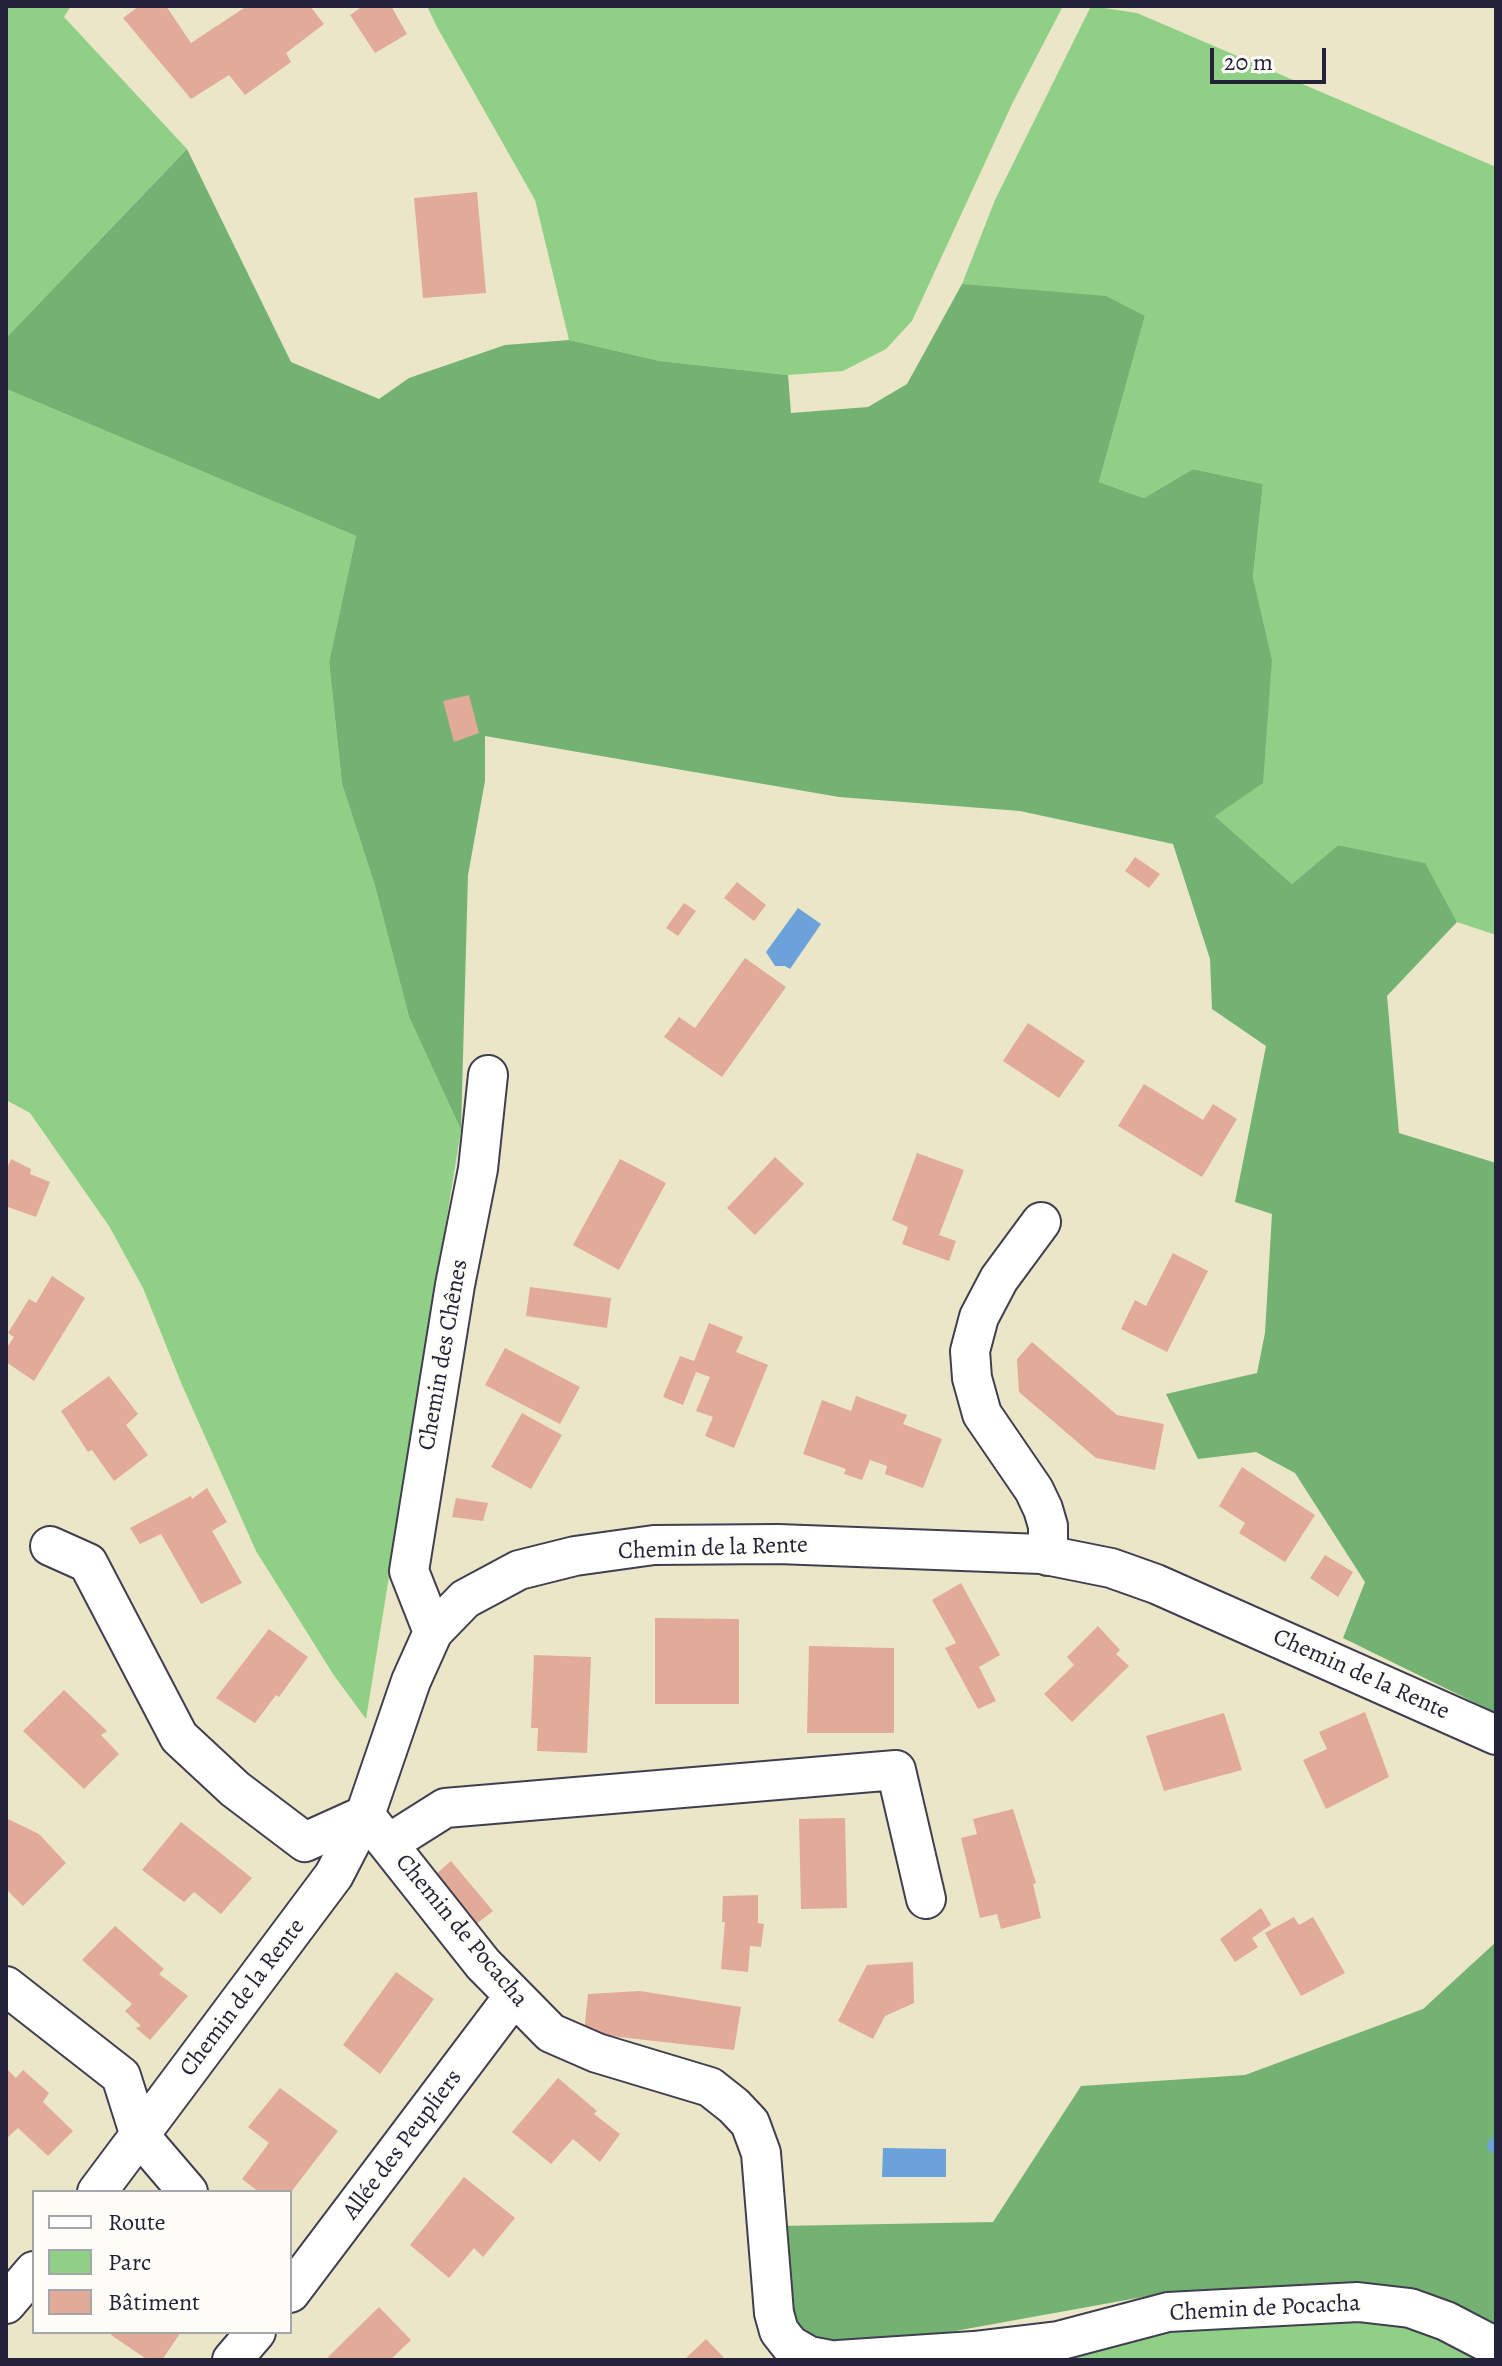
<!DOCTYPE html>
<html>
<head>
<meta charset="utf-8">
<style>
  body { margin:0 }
  #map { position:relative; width:1502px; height:2366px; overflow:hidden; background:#ece6c9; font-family:Alegreya,serif }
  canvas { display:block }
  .frame { position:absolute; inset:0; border:8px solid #22223b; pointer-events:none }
  .legend { position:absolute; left:32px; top:2190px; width:260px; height:144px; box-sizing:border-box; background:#fdfcf7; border:2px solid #a5a5ac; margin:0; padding:10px 14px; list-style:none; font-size:24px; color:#22223b }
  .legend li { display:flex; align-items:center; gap:16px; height:40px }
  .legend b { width:40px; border:2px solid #a5a5ac }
  .scale { position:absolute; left:1210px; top:48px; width:116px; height:36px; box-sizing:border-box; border:4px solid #22223b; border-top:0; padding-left:10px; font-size:24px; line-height:28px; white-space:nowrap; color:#22223b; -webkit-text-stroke:6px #fdfcf7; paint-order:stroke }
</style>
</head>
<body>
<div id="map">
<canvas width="1502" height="2366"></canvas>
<div class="frame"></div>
<ul class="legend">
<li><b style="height:10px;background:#fff"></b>Route</li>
<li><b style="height:22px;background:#90d086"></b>Parc</li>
<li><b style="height:22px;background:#e1aa99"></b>Bâtiment</li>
</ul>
<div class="scale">20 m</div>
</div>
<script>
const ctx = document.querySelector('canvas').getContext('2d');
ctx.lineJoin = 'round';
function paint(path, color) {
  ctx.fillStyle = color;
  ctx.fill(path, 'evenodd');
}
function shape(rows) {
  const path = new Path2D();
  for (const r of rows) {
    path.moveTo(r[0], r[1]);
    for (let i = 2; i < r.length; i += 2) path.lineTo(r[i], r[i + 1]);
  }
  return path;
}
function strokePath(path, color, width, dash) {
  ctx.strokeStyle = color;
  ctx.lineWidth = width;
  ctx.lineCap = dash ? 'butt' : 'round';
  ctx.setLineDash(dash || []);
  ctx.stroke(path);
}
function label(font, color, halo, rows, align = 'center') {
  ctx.font = font + ' Alegreya,serif';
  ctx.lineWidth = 6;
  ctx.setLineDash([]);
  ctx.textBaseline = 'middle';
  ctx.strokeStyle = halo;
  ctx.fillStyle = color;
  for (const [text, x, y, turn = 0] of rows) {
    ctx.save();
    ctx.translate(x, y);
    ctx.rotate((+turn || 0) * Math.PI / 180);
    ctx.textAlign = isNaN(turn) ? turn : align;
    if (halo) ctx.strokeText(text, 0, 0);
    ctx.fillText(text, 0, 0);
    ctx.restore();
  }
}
paint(shape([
  [6,6,71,6,64,17,187,149,6,338],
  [427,6,1063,6,1013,102,912,321,886,349,843,371,788,375,660,361,569,340,535,200,437,27],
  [1091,6,1137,13,1496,167,1496,935,1457,922,1424,863,1338,845,1292,884,1215,816,1272,659,1253,577,1263,484,1193,469,1144,498,1099,482,1145,316,962,284,995,200],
  [6,389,356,536,329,662,342,784,375,886,409,1017,461,1130,366,1719,333,1674,256,1551,182,1385,143,1288,109,1226,30,1113,6,1100],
  [1294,2316,1399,2322,1457,2341,1486,2360,1016,2360,1133,2333]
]), '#90d086');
paint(shape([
  [187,149,291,362,379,399,409,378,505,345,569,340,660,361,788,375,791,413,868,407,907,384,962,284,1106,296,1145,316,1099,482,1144,498,1193,469,1263,484,1253,577,1272,659,1263,783,1215,816,1292,884,1338,845,1425,863,1457,922,1387,996,1399,1133,1496,1163,1496,1713,1343,1638,1365,1582,1295,1473,1256,1452,1198,1459,1166,1394,1257,1373,1265,1333,1272,1214,1235,1202,1266,1046,1212,1009,1210,959,1173,844,1020,811,839,797,485,736,485,781,468,875,461,1130,409,1017,375,886,342,784,329,662,356,536,6,389,6,338],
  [1496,1942,1496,2332,1380,2292,1154,2295,883,2344,830,2340,802,2332,788,2310,780,2226,993,2222,1081,2086,1245,2075,1423,2009]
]), '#74b273');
paint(shape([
  [798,908,821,924,790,969,785,966,775,966,766,952],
  [883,2148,946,2149,946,2177,882,2177]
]), '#6ca2da');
strokePath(shape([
  [1493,2146,1496,2142]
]), '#6ca2da', 12);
paint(shape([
  [139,6,166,6,191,43,247,6,310,6,324,24,286,53,291,62,245,95,229,75,191,99,123,18],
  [363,6,391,6,407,34,375,53,350,15],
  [477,192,486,293,423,298,414,198],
  [469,695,479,733,454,742,443,701],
  [1135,857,1160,874,1149,888,1125,871],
  [737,882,766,905,754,921,724,898],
  [684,903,696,911,678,936,666,928],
  [745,958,786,987,722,1077,664,1037,679,1017,695,1028],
  [1028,1023,1085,1061,1059,1098,1003,1061],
  [1144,1084,1203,1120,1213,1104,1237,1119,1202,1177,1118,1126],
  [917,1153,964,1170,939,1235,956,1241,949,1261,902,1244,908,1227,892,1220],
  [775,1157,804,1184,755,1235,727,1208],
  [11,1159,31,1169,30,1174,50,1182,36,1217,8,1207,6,1211,6,1171],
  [620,1159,666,1183,619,1270,573,1245],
  [1173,1253,1208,1271,1167,1352,1121,1329,1135,1300,1146,1306],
  [52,1276,85,1298,34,1381,6,1362,6,1349,14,1337,8,1333,29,1299,36,1303],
  [530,1287,611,1298,607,1328,526,1316],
  [709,1323,743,1337,736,1352,768,1365,734,1448,705,1436,713,1417,696,1411,710,1377,696,1372,683,1405,663,1397,680,1356,694,1361],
  [1032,1342,1117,1415,1164,1424,1155,1470,1096,1458,1019,1392,1017,1359],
  [505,1348,580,1387,560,1424,485,1385],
  [109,1376,138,1414,126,1425,148,1455,114,1481,92,1450,88,1452,61,1411],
  [856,1396,907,1415,903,1424,942,1439,923,1488,885,1474,887,1466,870,1460,862,1480,844,1474,846,1469,803,1454,822,1400,851,1411],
  [522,1413,562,1435,531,1489,491,1467],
  [1242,1467,1315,1515,1285,1562,1239,1533,1245,1523,1219,1506],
  [207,1488,227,1522,212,1531,242,1583,201,1604,161,1534,140,1544,130,1528,191,1496,192,1499],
  [456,1498,488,1503,483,1521,452,1517],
  [1325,1555,1353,1572,1338,1597,1310,1578],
  [961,1583,1000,1655,979,1667,996,1701,978,1709,945,1648,956,1643,932,1600],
  [655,1618,739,1619,739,1704,655,1704],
  [1098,1626,1120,1650,1116,1654,1129,1666,1072,1722,1044,1694,1074,1665,1067,1657],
  [269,1629,308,1657,279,1697,276,1695,255,1723,216,1698],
  [809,1646,894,1648,894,1733,807,1733],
  [534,1655,591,1657,587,1753,537,1751,538,1728,531,1728],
  [64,1690,107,1731,101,1735,119,1754,84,1789,23,1731],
  [1365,1712,1389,1777,1326,1809,1303,1760,1327,1749,1319,1732],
  [1224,1713,1242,1770,1164,1791,1146,1736],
  [1013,1809,1036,1883,1033,1884,1041,1918,1001,1929,997,1914,980,1918,961,1838,977,1834,973,1819],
  [6,1818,39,1834,66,1863,23,1906,6,1889],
  [845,1818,847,1908,801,1909,799,1819],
  [181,1822,252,1878,221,1914,194,1892,184,1902,142,1870],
  [451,1861,493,1911,475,1925,434,1876],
  [758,1895,758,1923,764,1924,761,1947,750,1946,748,1972,721,1969,725,1922,722,1922,723,1896],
  [1261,1908,1271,1925,1252,1938,1258,1947,1235,1962,1220,1939],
  [1294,1917,1299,1925,1313,1917,1345,1973,1301,1996,1265,1933],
  [115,1926,164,1969,159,1974,188,1996,150,2040,136,2028,141,2026,125,2011,132,2004,82,1960],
  [913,1962,914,2003,885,2016,873,2039,838,2021,867,1965],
  [396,1972,434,1999,380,2074,343,2045],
  [640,1991,741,2007,734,2050,584,2033,588,1994],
  [6,2068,16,2078,23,2070,49,2093,43,2102,73,2131,48,2156,18,2128,6,2139],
  [558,2078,597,2111,594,2114,620,2134,600,2162,573,2139,551,2164,512,2132],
  [280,2088,338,2131,291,2192,259,2192,242,2179,269,2143,248,2127],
  [464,2177,515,2218,483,2257,474,2248,449,2278,410,2245],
  [379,2307,411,2340,390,2360,331,2360,328,2357],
  [112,2332,181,2332,162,2360,148,2360,111,2335],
  [706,2339,726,2360,684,2360]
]), '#e1aa99');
const minor = shape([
  [1041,1222,999,1279,979,1317,970,1351,972,1378,982,1414,1034,1490,1043,1509,1048,1526,1048,1556],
  [50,1546,88,1563,179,1737,235,1789,305,1842,365,1815,483,1964,551,2033,597,2053,710,2087,734,2106,750,2123,761,2153,774,2313,779,2331,790,2345,809,2356,830,2360],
  [433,1632,409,1571,455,1285,478,1169,488,1075],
  [388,1844,445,1808,896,1770,926,1899],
  [6,1986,121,2076,140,2136,188,2192],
  [97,2192,334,1875,365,1815,411,1681,433,1632,465,1599,519,1570,575,1556,654,1545,778,1544,1041,1554,1111,1568,1156,1584,1496,1735],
  [290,2293,514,1996],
  [6,2304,34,2271],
  [232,2360,256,2332],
  [838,2360,974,2351,1058,2341,1168,2312,1358,2302,1410,2308,1446,2321,1496,2347]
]);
strokePath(minor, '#403f50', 42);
strokePath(minor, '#fff', 38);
label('24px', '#22223b', '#fdfcf7', [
  ["Chemin des Chênes",444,1355,-80],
  ["Chemin de la Rente",713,1549,-2],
  ["Chemin de la Rente",1361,1675,24],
  ["Chemin de Pocacha",461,1931,50],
  ["Chemin de la Rente",243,1998,-53],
  ["Allée des Peupliers",403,2145,-53],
  ["Chemin de Pocacha",1265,2309,-3]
]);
</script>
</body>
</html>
